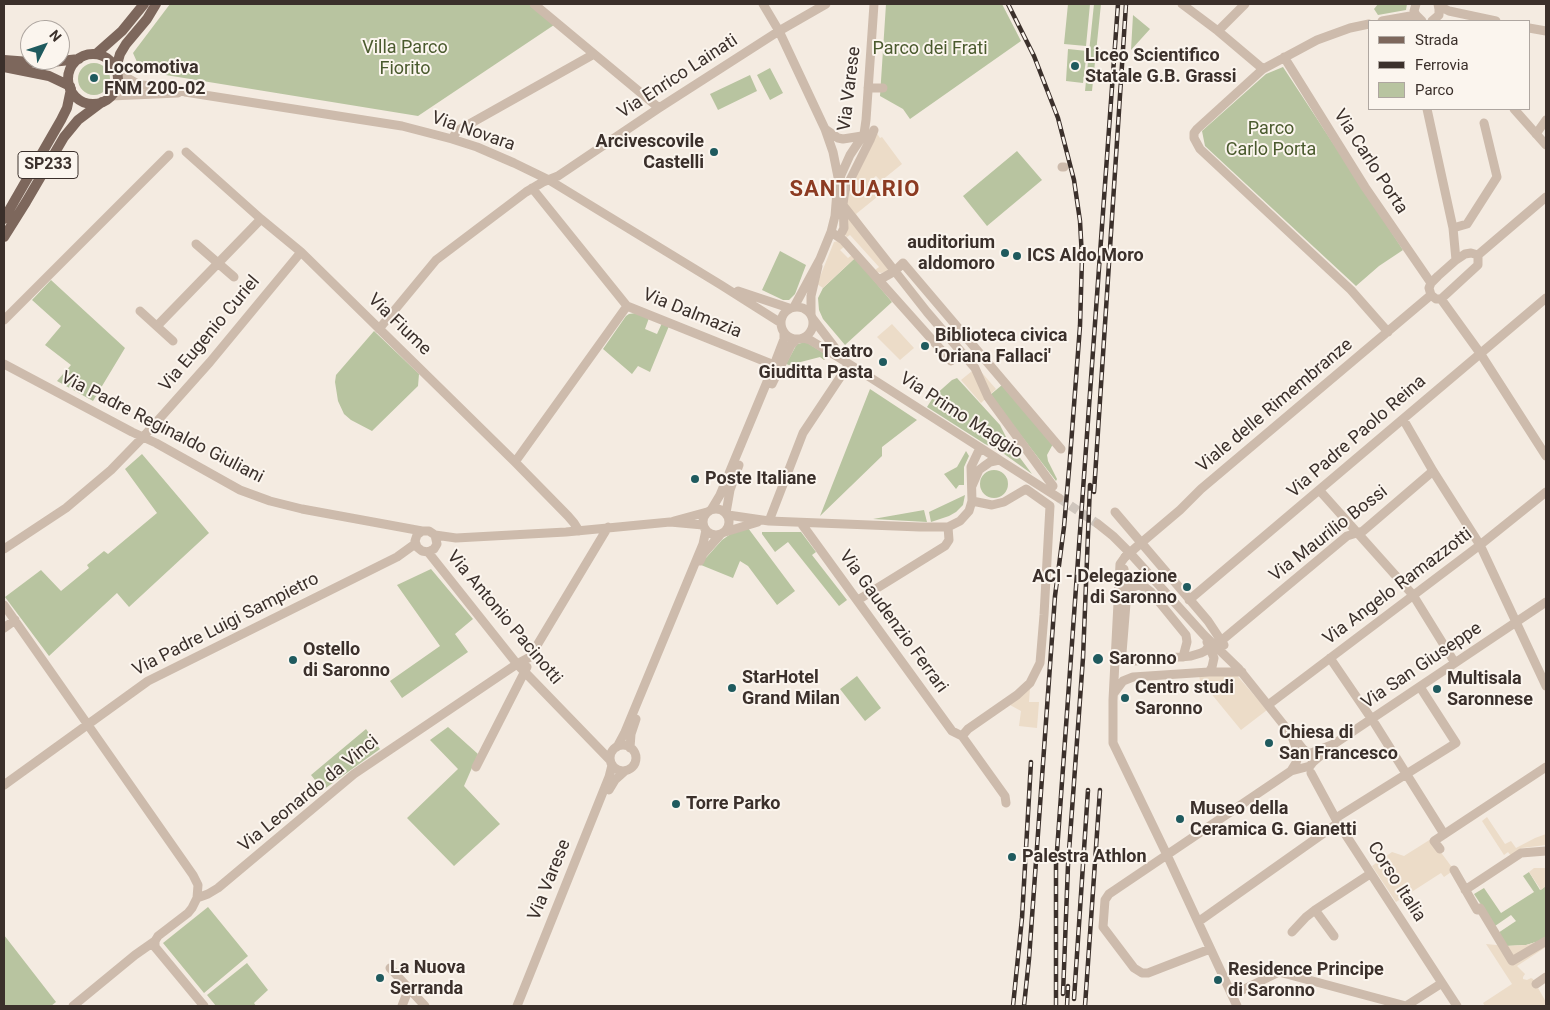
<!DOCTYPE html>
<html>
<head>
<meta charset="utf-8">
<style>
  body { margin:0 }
  #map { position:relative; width:1550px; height:1010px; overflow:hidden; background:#f4ebe1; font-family:Roboto,sans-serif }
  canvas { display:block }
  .frame { position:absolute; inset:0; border:5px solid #3b302b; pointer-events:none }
  .legend { position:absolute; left:1368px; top:20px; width:162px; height:90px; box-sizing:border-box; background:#fbf5ee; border:1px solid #aea6a0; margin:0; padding:6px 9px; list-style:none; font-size:15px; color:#3b302b }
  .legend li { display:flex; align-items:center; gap:10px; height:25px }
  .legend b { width:25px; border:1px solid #aea6a0 }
  .north { position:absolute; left:20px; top:20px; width:50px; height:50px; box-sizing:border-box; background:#fbf5ee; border:1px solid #aea6a0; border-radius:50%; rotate:49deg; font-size:14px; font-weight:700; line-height:20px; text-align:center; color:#3b302b }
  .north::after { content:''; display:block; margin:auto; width:18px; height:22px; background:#1f5a5e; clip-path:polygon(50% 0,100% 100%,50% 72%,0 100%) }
</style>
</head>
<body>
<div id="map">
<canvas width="1550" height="1010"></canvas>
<div class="frame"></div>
<ul class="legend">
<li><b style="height:6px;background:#7d675c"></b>Strada</li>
<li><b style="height:6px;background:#3b302b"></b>Ferrovia</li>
<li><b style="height:14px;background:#b8c4a0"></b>Parco</li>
</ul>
<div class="north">N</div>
</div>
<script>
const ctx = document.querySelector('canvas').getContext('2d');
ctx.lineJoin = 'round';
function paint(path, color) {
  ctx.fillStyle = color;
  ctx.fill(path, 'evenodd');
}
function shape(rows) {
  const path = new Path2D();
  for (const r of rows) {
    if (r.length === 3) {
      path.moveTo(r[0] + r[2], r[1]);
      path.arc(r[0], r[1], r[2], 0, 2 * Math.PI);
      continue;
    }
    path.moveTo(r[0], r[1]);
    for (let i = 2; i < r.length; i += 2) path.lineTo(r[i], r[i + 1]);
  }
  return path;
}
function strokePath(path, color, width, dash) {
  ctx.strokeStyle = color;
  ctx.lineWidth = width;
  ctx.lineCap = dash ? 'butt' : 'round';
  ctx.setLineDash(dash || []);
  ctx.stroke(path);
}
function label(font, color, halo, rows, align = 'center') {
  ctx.font = font + ' Roboto,sans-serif';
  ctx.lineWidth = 4;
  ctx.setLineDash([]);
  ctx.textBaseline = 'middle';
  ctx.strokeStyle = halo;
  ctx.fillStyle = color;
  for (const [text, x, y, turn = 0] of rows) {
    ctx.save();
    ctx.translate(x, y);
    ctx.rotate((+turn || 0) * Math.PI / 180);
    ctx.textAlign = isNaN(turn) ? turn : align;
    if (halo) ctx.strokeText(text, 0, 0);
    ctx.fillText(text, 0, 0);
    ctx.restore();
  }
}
paint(shape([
  [170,4,529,4,554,25,418,116,141,71,133,53],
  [886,4,1002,4,1021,41,910,119,903,109,880,96],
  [1068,4,1090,4,1086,46,1064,44],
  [1094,4,1101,4,1092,91,1085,91],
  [1378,4,1407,4,1406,10,1378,15,1374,9],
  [1133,15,1150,29,1131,50],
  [1068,49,1087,51,1083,83,1066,81],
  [94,79,16],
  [1283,67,1403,250,1379,266,1356,286,1205,146,1202,131,1266,74],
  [770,68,783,93,770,100,757,75],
  [750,75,757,91,718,110,710,94],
  [1017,151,1042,180,987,226,963,196],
  [780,251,806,265,795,294,789,300,783,300,762,290],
  [855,258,892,302,845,345,823,319,819,310,818,298,823,288],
  [51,280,125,348,93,401,57,381,71,365,45,345,61,326,32,300],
  [636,313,649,318,645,329,657,334,662,323,669,326,650,372,638,366,632,374,603,349,626,316,629,314],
  [374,331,419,374,418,386,372,431,351,420,344,414,338,401,335,382,336,375],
  [806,342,828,356,824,360,820,357,789,365,786,364,797,344],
  [957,378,1000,425,1009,443,1032,474,1000,451,985,444,927,407,934,396,952,380],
  [1002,385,1053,444,1047,455,1048,461,1057,479,1056,481,990,395],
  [870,389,917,420,882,447,882,456,820,516],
  [966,451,969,456,964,467,964,485,959,485,956,489,944,474,957,467],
  [142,454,209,533,129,607,117,593,49,656,5,597,41,570,61,591,89,568,87,565,104,551,108,554,157,513,125,469],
  [994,484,14],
  [965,495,963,505,956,512,949,516,931,522,929,512],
  [924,510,927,522,873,519],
  [748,528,795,591,777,605,748,566,740,561,733,578,701,565,705,559,722,540,732,533],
  [762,532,801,532,816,552,812,555,847,600,839,606,788,542,775,552,762,534],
  [431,569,473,619,455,634,468,652,402,698,390,681,440,646,397,585],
  [857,676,881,708,865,721,840,689],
  [448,727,478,754,464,786,500,824,454,866,407,818,458,769,430,740],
  [366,729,380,749,323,790,311,775],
  [1529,872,1540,890,1546,886,1546,939,1526,945,1506,946,1498,933,1516,921,1511,915,1495,926,1474,894,1484,888,1501,913,1534,892,1523,876],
  [208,907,248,956,204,993,163,943],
  [4,935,56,1002,51,1006,4,1006],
  [247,963,268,990,254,1003,256,1006,216,1006,207,995]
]), '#b8c4a0');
paint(shape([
  [876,132,880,138,882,137,902,164,881,181,876,176,868,183,877,197,856,214,887,258,893,269,881,273,877,272,875,270,879,267,850,235,847,237,842,232,839,226,842,204],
  [838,241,844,247,840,250,848,258,852,255,855,258,823,288,817,284,834,242],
  [892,324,914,348,900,360,877,337],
  [977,367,996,389,981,403,961,380],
  [1198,672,1234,672,1267,710,1241,730,1200,680],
  [1030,688,1029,702,1039,702,1037,728,1019,726,1021,711,1010,705],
  [1487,817,1505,844,1511,841,1516,848,1535,838,1546,834,1546,845,1522,848,1511,856,1508,852,1504,855,1482,821],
  [1431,839,1454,870,1444,877,1441,873,1396,902,1372,866,1392,852,1404,856],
  [1534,868,1546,868,1546,886,1541,890,1529,872],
  [1546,939,1546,947,1517,966,1525,974,1523,977,1523,979,1527,980,1531,978,1533,979,1546,1002,1546,1006,1485,1006,1483,1003,1512,984,1486,944,1506,946,1526,945]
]), '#ecdcc8');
strokePath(shape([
  [1059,498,1098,524]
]), '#cfc6bd', 9, [9, 4.5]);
strokePath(shape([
  [534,4,659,108],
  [763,4,779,31,825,129,833,152,839,182],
  [1182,4,1218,31,1263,69],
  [1416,4,1414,11,1416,15,1422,21],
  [1439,6,1449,11,1496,21],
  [1382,21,1416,15],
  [1432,21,1439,15,1439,9,1438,4],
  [1369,24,1350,28,1317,40,1263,69,1197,129,1194,133,1194,138,1200,149,1351,290,1388,332],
  [1529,28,1546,31],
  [1218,31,1245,4],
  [1284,57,1365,187,1431,283],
  [117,72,136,83,142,85,169,88,185,92,402,126,452,139,477,147,514,163,549,180,721,285,781,323],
  [868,88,883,88],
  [111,96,178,93],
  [1427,109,1453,228,1456,260],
  [1514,109,1546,145],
  [825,129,838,138,843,139,862,136],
  [1536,134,1546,120],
  [452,139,457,131,594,54],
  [186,152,261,219,301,252,515,462,568,516,574,523,579,531],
  [1062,167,1064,167],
  [532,188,627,306,774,365],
  [842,204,927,312,975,368,988,397,1053,486],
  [1453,228,1467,224,1497,177,1484,123],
  [831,232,843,240,951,361],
  [842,232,844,228,843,204,845,190,870,140,874,130],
  [196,244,234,277],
  [1471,253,1478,255,1478,265,1441,299,1436,299,1431,295,1429,288,1431,283,1438,276,1456,260,1465,254,1471,253],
  [1478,255,1546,197],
  [879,280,895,271,903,263,1061,449],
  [738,291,789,308],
  [1441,299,1480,353,1546,456],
  [797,323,16],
  [794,307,820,259,831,232,835,216,837,191,841,175,850,155,864,134,866,120,874,4],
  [140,311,173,341],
  [811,315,811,296,818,266],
  [813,319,842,357],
  [4,320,169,155],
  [157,326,261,219],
  [379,329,436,260,526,192,543,182,558,176,659,108,779,31,826,4],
  [803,338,810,340,846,362,1059,498],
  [4,364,132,432,156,443,240,490,270,501,302,509,422,531,429,531,435,535,456,538,566,532,670,522,703,525],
  [772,384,791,345,797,339],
  [1403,419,1433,471,1480,545,1546,686],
  [515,462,627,306],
  [972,486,979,470,983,467,990,462,999,460],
  [1320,491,1413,595,1455,663],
  [716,522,13],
  [711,510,720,495,774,365,784,339,784,333],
  [1115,512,1208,621,1224,645],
  [726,513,730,490,739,465],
  [728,515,769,521,920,527,948,527,960,521,969,511,972,501,971,467,980,448],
  [674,521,707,512],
  [769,521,803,433,849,364],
  [801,523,952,731,962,736,1005,796,1006,803],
  [1098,524,1113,536,1129,552,1204,635,1239,669,1303,749,1309,754,1334,744],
  [422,531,417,535,415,541,417,547,422,551,428,552,434,549,437,544,435,535],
  [725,532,758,522],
  [1141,543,1180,510,1201,489,1431,295],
  [4,549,66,508,111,470,144,436,210,362,301,252],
  [428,552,517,664,610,760],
  [1125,557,1120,564,1113,700,1113,743,1167,855,1237,1006],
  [700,561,703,554,720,535],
  [1124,569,1127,591,1122,653,1123,658,1129,661,1134,661,1191,656,1201,653,1205,651,1209,646],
  [1127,591,1130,588,1139,585,1146,588,1151,592,1186,635,1187,642,1183,657],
  [858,600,945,546,949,540,948,527],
  [1189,600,1546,298],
  [4,605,193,875,198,885,197,898],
  [4,628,15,620],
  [1221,641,1347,536,1363,531,1433,471],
  [1207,642,1214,658,1212,667,1209,672],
  [1330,658,1375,724,1444,834],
  [1114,693,1123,681,1133,677,1209,672,1242,672],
  [1268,705,1480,545,1546,492],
  [962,736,968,729,1017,695,1030,683,1040,663,1044,615,1050,506,1026,489,1004,502,992,505,972,501],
  [623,758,13],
  [617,747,625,732,703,544,706,530],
  [630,748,631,734,636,719],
  [476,767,527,667],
  [1291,771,1310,766,1313,762,1334,744,1546,602],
  [1311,773,1338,823,1457,1006],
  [4,785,148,681,397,557,415,544],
  [609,790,615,780,625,771],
  [1336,818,1456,743,1420,687],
  [1440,849,1434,841,1546,767],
  [1454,870,1477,910,1480,908,1512,961,1546,941],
  [1465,890,1521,853,1546,851],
  [1198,922,1338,823],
  [1292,932,1306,917,1315,910],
  [1334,936,1315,910,1370,874],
  [155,941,155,947,204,1006],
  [1210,949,1148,973,1142,973,1134,968,1103,927,1105,900,1109,894,1291,771,1296,763,1298,756,1297,750,1291,734],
  [390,968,425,1006],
  [1536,984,1546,977],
  [1232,995,1279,972,1406,1006,1442,983],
  [73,1006,135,955,155,941,158,936,188,913,192,908,197,898,208,894,218,888,354,774,517,664,530,657,608,527],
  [402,1006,409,988],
  [517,1006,609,777,612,765]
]), '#cdbbac', 9);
strokePath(shape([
  [96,54,122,31,144,4],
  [93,79,25],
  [4,60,43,63,79,59],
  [4,67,49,76,70,86],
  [116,68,120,54,126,44,147,19,156,4],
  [4,219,61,120,67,108,71,89],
  [4,237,26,202,64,137,78,120,102,102]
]), '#7d675c', 10);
const rail = shape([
  [1008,4,1034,56,1058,118,1074,180,1080,221,1082,258,1080,326,1070,458,1064,527,1055,596,1029,959,1024,1006],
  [1094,492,1126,4],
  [1063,994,1068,865,1083,658,1090,485],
  [1074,999,1088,790],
  [1013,1006,1022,918,1031,762],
  [1056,1006,1056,865,1118,4],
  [1067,1006,1068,986],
  [1085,1006,1100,790]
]);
strokePath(rail, '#3b302b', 4.5);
strokePath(rail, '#fbf5ee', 2.5, [8]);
strokePath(shape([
  [1125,557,1141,543]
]), '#cdbbac', 9);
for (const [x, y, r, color] of [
  [1075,66,5,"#1f5a5e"],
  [94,78,5,"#1f5a5e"],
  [714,152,5,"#1f5a5e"],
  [1005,253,5,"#1f5a5e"],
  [1017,256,5,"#1f5a5e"],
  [925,346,5,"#1f5a5e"],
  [883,362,5,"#1f5a5e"],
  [695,479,5,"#1f5a5e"],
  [1187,587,5,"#1f5a5e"],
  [1098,659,6,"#1f5a5e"],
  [293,660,5,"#1f5a5e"],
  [732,688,5,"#1f5a5e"],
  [1437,689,5,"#1f5a5e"],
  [1125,698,5,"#1f5a5e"],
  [1269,743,5,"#1f5a5e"],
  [676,804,5,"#1f5a5e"],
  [1180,819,5,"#1f5a5e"],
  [1012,857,5,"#1f5a5e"],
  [380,978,5,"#1f5a5e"],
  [1218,980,5,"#1f5a5e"]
]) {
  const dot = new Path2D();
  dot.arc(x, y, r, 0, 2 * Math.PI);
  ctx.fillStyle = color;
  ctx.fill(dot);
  strokePath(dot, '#fbf5ee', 2);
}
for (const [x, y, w] of [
  [48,165,60]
]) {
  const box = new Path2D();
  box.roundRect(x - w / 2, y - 13.5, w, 27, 4);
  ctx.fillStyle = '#fbf5ee';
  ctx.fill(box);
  strokePath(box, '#3b302b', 1);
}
label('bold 16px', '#3b302b', null, [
  ["SP233",48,165]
]);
label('18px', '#4a5a2e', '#fbf5ee', [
  ["Villa Parco",405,48],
  ["Fiorito",405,69],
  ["Parco dei Frati",930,49],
  ["Parco",1271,129],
  ["Carlo Porta",1271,150]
]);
label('bold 18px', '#3b302b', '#fbf5ee', [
  ["Liceo Scientifico",1085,56],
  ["Statale G.B. Grassi",1085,77],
  ["Locomotiva",104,68],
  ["FNM 200-02",104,89],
  ["Arcivescovile",704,142,"right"],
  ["Castelli",704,163,"right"],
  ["auditorium",995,243,"right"],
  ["aldomoro",995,264,"right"],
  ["ICS Aldo Moro",1027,256],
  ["Biblioteca civica",935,336],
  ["'Oriana Fallaci'",935,357],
  ["Teatro",873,352,"right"],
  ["Giuditta Pasta",873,373,"right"],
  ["Poste Italiane",705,479],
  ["ACI - Delegazione",1177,577,"right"],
  ["di Saronno",1177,598,"right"],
  ["Ostello",303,650],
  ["di Saronno",303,671],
  ["Saronno",1109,659],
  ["StarHotel",742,678],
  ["Grand Milan",742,699],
  ["Multisala",1447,679],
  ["Saronnese",1447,700],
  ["Centro studi",1135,688],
  ["Saronno",1135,709],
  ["Chiesa di",1279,733],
  ["San Francesco",1279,754],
  ["Torre Parko",686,804],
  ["Museo della",1190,809],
  ["Ceramica G. Gianetti",1190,830],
  ["Palestra Athlon",1022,857],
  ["La Nuova",390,968],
  ["Serranda",390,989],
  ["Residence Principe",1228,970],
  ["di Saronno",1228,991]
], 'left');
label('18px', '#3b302b', '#fbf5ee', [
  ["Via Enrico Lainati",678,77,-33],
  ["Via Varese",850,89,-83],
  ["Via Novara",473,132,19],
  ["Via Carlo Porta",1370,162,57],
  ["Via Dalmazia",692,314,22],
  ["Via Fiume",399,325,44],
  ["Via Eugenio Curiel",210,334,-50],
  ["Viale delle Rimembranze",1275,406,-40],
  ["Via Primo Maggio",961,416,33],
  ["Via Padre Reginaldo Giuliani",162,428,27],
  ["Via Padre Paolo Reina",1357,437,-41],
  ["Via Maurilio Bossi",1329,534,-38],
  ["Via Angelo Ramazzotti",1398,587,-37],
  ["Via Antonio Pacinotti",504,618,50],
  ["Via Gaudenzio Ferrari",893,622,54],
  ["Via Padre Luigi Sampietro",226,625,-27],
  ["Via San Giuseppe",1422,666,-34],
  ["Via Leonardo da Vinci",309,794,-39],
  ["Via Varese",550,880,-68],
  ["Corso Italia",1396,882,57]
]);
ctx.letterSpacing = '1px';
label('bold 22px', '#8c3b22', '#fbf5ee', [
  ["SANTUARIO",855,190]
]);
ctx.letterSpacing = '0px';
</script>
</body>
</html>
